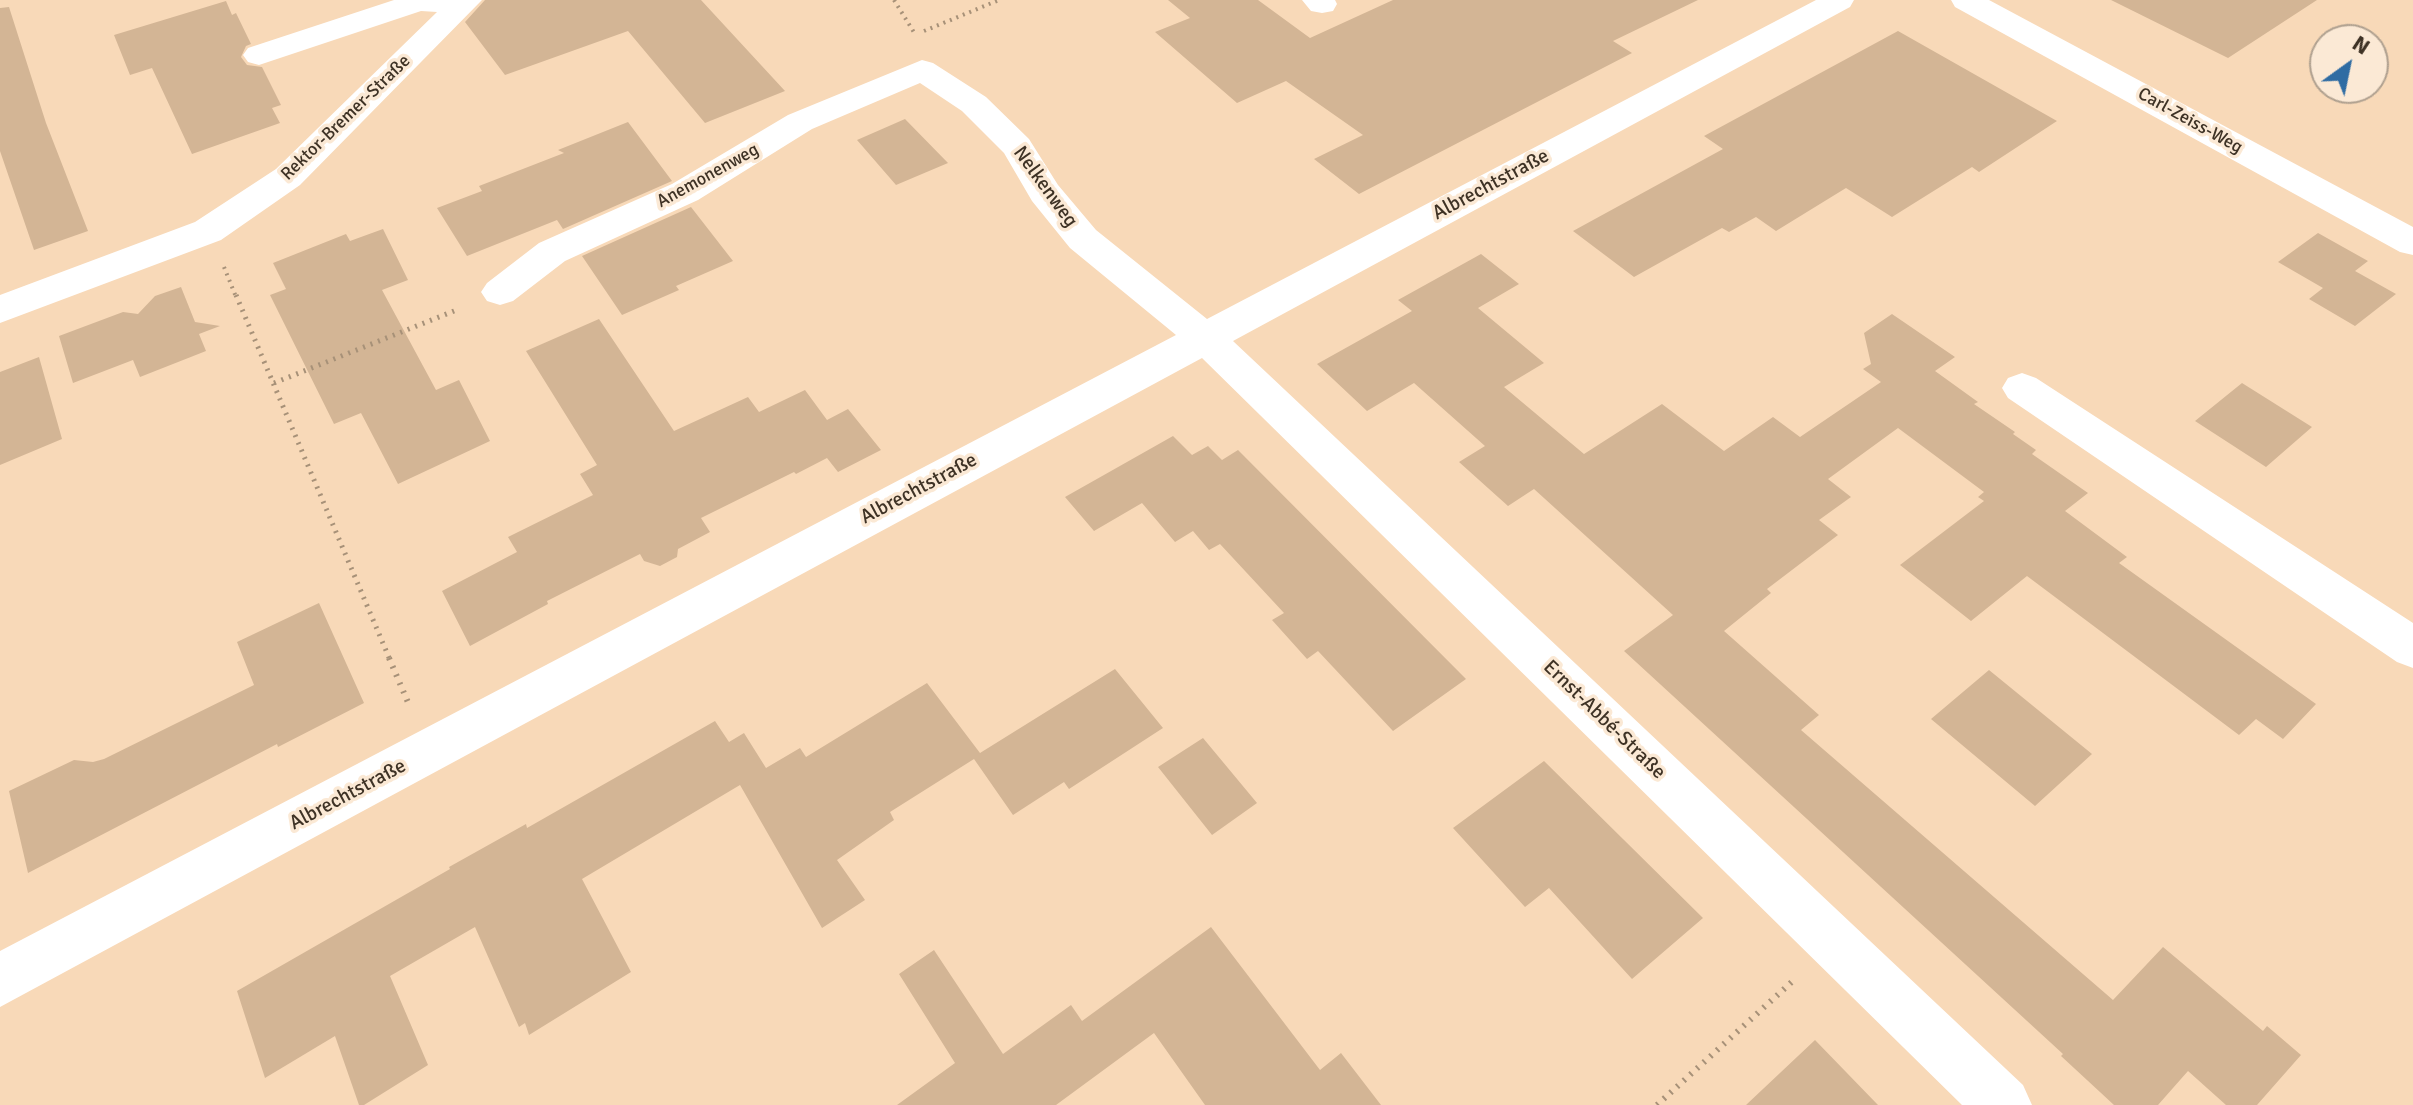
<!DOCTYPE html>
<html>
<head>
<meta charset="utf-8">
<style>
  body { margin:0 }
  #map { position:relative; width:2413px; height:1105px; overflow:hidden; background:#f8d9b8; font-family:Signika,sans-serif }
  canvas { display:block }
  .north { position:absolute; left:2309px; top:24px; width:80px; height:80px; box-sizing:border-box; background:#fbe9d5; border:2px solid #afa08f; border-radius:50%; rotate:33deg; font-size:22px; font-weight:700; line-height:32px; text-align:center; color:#3e3225 }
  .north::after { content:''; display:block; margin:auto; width:28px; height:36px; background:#2f6ca3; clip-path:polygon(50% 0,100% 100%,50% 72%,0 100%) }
</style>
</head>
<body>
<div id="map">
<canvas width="2413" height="1105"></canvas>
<div class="north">N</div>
</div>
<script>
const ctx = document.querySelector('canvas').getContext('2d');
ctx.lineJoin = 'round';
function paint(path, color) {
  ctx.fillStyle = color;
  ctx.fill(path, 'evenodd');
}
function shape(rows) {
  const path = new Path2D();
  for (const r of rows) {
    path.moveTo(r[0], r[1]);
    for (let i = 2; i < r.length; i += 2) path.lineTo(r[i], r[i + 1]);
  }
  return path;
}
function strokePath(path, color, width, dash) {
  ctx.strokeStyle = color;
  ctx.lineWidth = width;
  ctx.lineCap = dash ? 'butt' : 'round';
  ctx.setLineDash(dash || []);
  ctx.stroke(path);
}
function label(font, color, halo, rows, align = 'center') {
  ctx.font = font + ' Signika,sans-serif';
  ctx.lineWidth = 7;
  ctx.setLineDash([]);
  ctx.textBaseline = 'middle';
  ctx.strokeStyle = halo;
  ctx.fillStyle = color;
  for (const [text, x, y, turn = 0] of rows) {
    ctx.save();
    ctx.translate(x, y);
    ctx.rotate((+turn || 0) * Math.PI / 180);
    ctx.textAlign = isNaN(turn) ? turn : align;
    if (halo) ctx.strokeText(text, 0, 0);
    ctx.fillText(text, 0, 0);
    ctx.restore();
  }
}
paint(shape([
  [485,0,701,0,785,91,705,123,628,31,505,75,465,22],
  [1168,0,1258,0,1310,38,1393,0,1698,0,1613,41,1632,53,1359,194,1314,159,1363,135,1286,81,1237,103,1155,32,1190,18],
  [2111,0,2317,0,2228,58],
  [226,1,232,15,236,13,251,44,246,46,241,57,247,65,262,67,281,105,272,108,280,123,192,154,152,68,130,75,114,35],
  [9,7,46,123,88,231,34,250,0,151,0,8],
  [1898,31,2057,121,1979,172,1972,167,1892,217,1846,188,1776,231,1756,217,1729,232,1722,228,1634,277,1573,231,1723,149,1704,136],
  [905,119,948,163,896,185,857,140],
  [628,122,672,181,563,229,557,220,467,256,437,208,482,191,479,186,564,153,558,150],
  [691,207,733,261,676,286,679,290,622,315,582,256],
  [383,229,408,280,382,290,436,390,459,380,490,441,398,484,361,413,334,424,270,295,286,289,273,263,346,234,350,241],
  [2318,233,2368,261,2355,271,2396,294,2355,326,2309,299,2323,288,2278,262],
  [1481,254,1519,284,1478,308,1544,363,1504,387,1584,454,1662,404,1724,451,1773,417,1800,437,1881,382,1863,369,1871,364,1864,333,1892,314,1955,357,1935,371,1978,402,1974,404,2015,432,2013,434,2036,450,2032,454,2088,493,2065,511,2127,557,2119,563,2316,704,2283,739,2256,719,2239,735,2027,576,1971,621,1900,565,1984,501,1978,497,1984,492,1898,428,1828,479,1851,497,1819,520,1838,535,1767,589,1771,593,1724,631,1819,715,1801,730,2113,1000,2163,947,2263,1031,2267,1026,2301,1055,2257,1105,2226,1105,2188,1071,2158,1105,2114,1105,2061,1056,2063,1054,1624,651,1673,615,1534,489,1508,506,1459,462,1485,446,1414,383,1367,411,1317,364,1412,311,1398,300],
  [181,287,195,322,220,326,199,334,206,351,140,377,133,360,73,383,59,336,123,312,138,314,155,296],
  [599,319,674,431,748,397,759,412,805,390,827,420,848,409,881,450,838,472,827,458,796,474,794,472,701,518,710,532,678,549,677,557,660,566,644,561,640,554,547,601,548,604,470,646,442,591,517,552,508,537,593,495,580,474,597,465,526,351],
  [39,357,62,439,0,465,0,372],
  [2242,383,2312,427,2266,467,2195,421],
  [1173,436,1192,455,1208,446,1222,460,1238,450,1466,679,1393,731,1318,651,1307,659,1272,620,1284,613,1220,544,1209,550,1193,531,1175,542,1142,503,1094,531,1065,497],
  [319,603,364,703,278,747,277,744,28,873,9,791,74,760,93,762,104,759,254,685,237,642],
  [1115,669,1163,728,1069,789,1064,782,1013,815,974,759,890,812,894,820,837,860,865,900,822,928,740,785,582,879,631,972,529,1035,525,1023,519,1027,475,927,390,976,428,1065,364,1105,359,1105,335,1036,265,1078,237,991,450,869,449,867,526,824,527,828,715,721,729,742,744,733,766,768,800,748,806,757,927,683,980,753],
  [1989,670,2092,754,2035,806,1931,719],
  [1203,738,1257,803,1212,835,1158,767],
  [1544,761,1703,918,1632,979,1549,888,1525,907,1453,828],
  [1211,927,1320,1070,1341,1053,1381,1105,1205,1105,1154,1033,1056,1105,897,1105,955,1063,899,974,934,950,1003,1054,1071,1005,1082,1021],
  [1815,1040,1878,1105,1746,1105]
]), '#d3b595');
strokePath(shape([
  [894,0,915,34],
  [924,31,999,0],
  [224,267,236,297]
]), '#a79178', 4, [2, 5]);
strokePath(shape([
  [236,295,390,660],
  [274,383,459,309]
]), '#a79178', 5, [2, 6]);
strokePath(shape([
  [389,658,410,707],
  [1657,1105,1795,979]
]), '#a79178', 6, [2, 7]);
paint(shape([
  [394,0,482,0,300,185,221,240,0,323,0,295,195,222,276,169,437,12,421,11,259,65,248,62,243,55,248,48,394,0],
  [1302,0,1335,0,1337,4,1333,11,1322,13,1311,11,1302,0],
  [1816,0,1854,0,1850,7,1233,341,2023,1085,2032,1105,1962,1105,1202,358,0,1007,0,951,1176,335,1070,248,1032,201,1004,153,962,111,920,83,812,129,698,200,565,261,513,301,500,305,487,301,481,292,487,283,539,243,672,184,788,115,922,60,933,63,986,97,1029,139,1058,185,1096,230,1207,319,1816,0],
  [1951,0,1989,0,2413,227,2413,255,2400,252,1955,7,1951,0],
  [2022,373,2036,378,2413,623,2413,668,2397,662,2008,398,2002,388,2008,378,2022,373]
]), '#fff');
label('18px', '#3e3225', '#fbe9d5', [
  ["Rektor-Bremer-Straße",346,118,-44],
  ["Carl-Zeiss-Weg",2190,121,29],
  ["Anemonenweg",708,176,-29]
]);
label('20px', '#3e3225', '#fbe9d5', [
  ["Albrechtstraße",1491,185,-28],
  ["Nelkenweg",1045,187,54],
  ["Albrechtstraße",919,489,-28],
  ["Ernst-Abbé-Straße",1604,720,44],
  ["Albrechtstraße",348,795,-28]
]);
</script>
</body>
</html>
